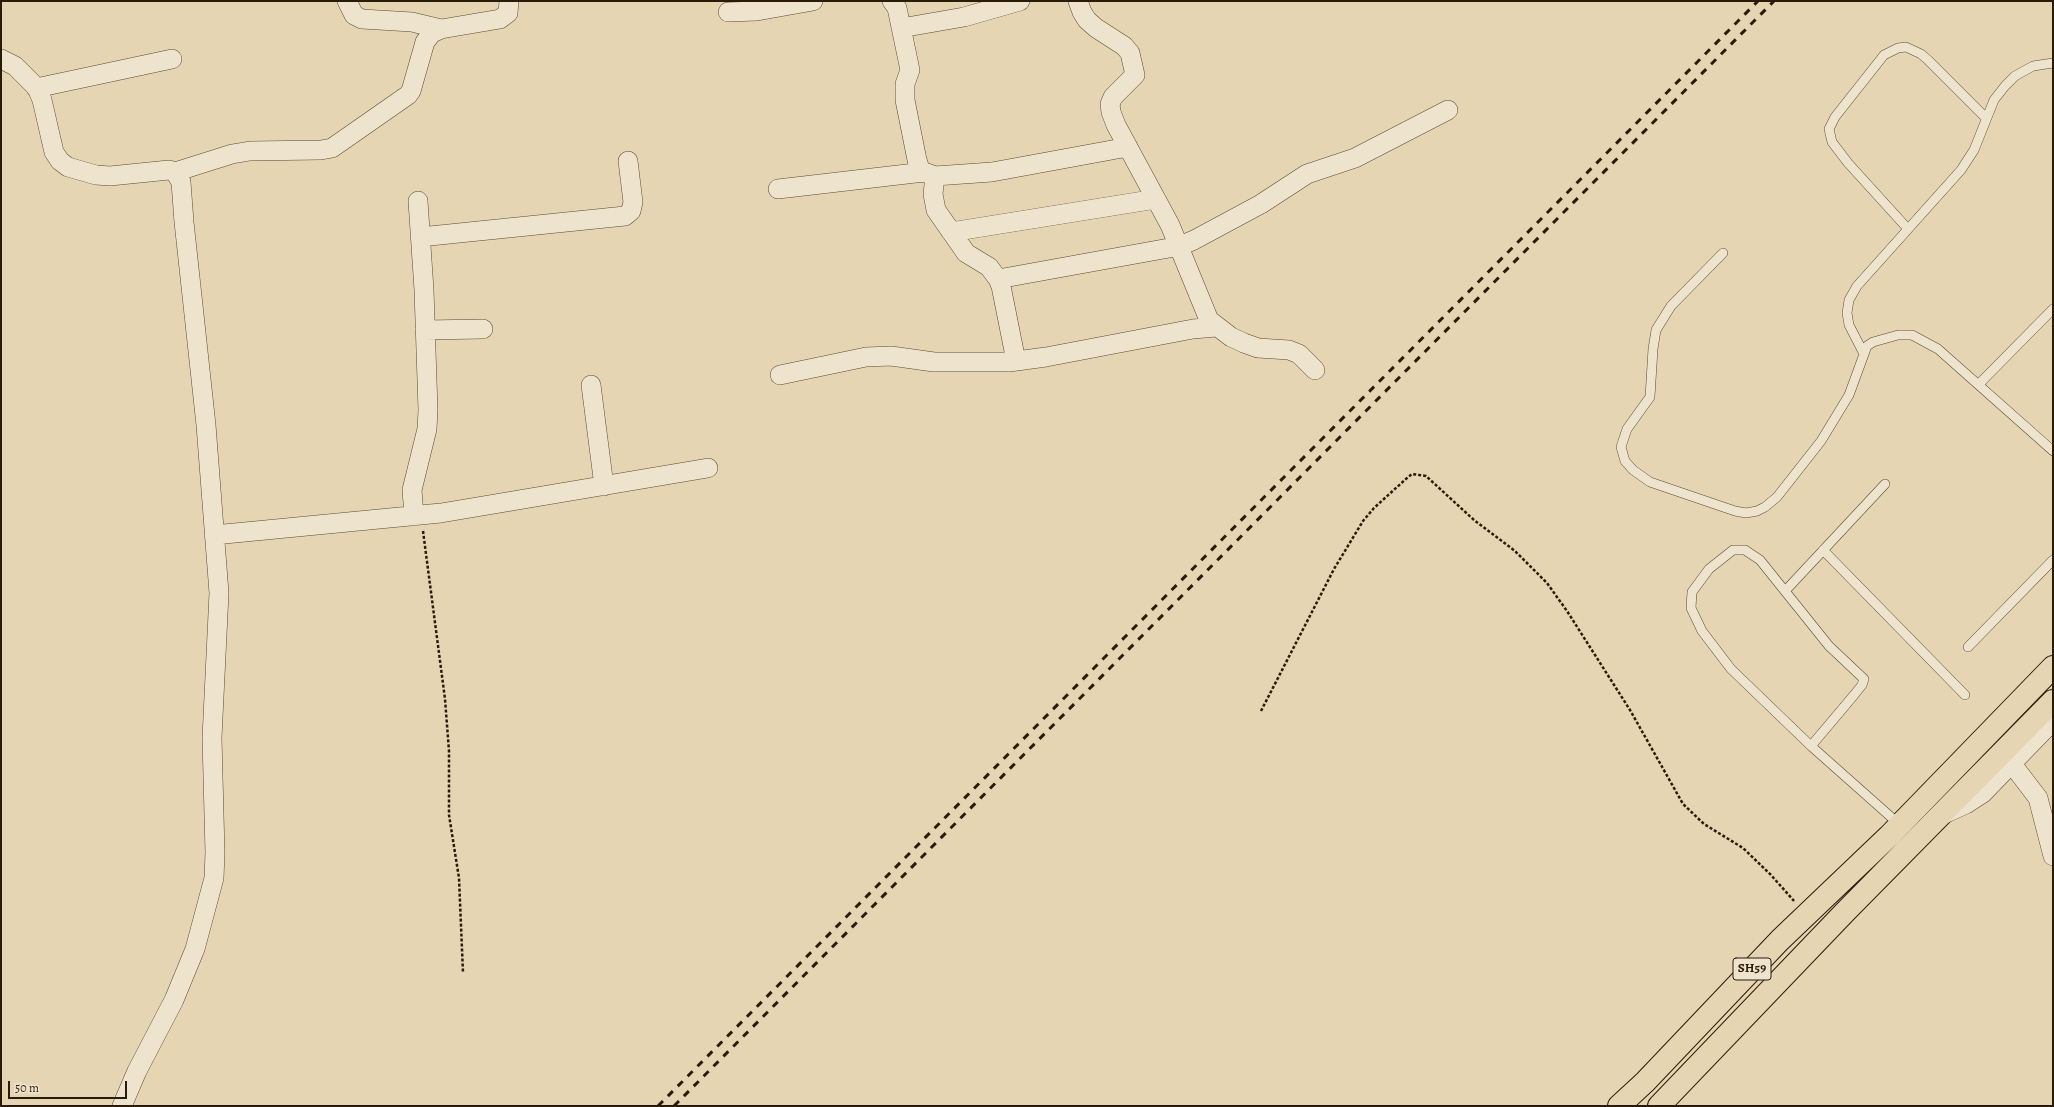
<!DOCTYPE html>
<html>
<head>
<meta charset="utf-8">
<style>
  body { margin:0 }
  #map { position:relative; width:2054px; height:1107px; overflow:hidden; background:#e5d5b2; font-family:Alegreya,serif }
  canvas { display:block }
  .frame { position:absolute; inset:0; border:2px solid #2a1b08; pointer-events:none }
  .scale { position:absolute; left:8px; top:1081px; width:119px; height:18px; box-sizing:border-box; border:2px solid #2a1b08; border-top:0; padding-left:5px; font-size:12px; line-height:14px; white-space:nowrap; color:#2a1b08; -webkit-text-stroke:3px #eee4cd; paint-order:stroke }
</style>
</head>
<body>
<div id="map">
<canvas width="2054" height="1107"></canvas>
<div class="frame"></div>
<div class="scale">50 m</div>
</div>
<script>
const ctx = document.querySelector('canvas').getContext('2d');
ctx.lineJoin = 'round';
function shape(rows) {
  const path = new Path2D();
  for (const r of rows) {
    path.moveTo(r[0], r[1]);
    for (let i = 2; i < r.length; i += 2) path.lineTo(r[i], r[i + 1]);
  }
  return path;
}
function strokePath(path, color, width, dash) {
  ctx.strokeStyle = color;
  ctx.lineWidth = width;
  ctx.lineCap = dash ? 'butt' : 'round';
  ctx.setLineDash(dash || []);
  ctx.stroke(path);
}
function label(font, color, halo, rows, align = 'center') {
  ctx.font = font + ' Alegreya,serif';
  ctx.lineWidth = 3;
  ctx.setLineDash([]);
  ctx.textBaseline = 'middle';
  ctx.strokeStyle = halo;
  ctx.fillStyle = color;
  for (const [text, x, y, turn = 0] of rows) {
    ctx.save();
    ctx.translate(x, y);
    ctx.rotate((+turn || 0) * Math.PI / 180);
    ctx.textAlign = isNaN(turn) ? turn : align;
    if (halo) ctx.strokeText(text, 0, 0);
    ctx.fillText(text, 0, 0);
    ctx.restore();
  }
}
const lane = shape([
  [1908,229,1848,163,1832,142,1829,129,1835,117,1884,55,1898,48,1906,47,1921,54,1928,60,1986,118],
  [1723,253,1671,306,1656,330,1653,349,1650,397,1627,429,1621,447,1625,461,1633,470,1650,482,1735,511,1746,513,1757,511,1765,507,1777,497,1821,441,1849,395,1867,346,1873,342,1898,335,1912,335,1938,349,2053,451],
  [1863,352,1849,325,1847,313,1849,300,1857,286,1961,170,1974,150,1994,100,2005,86,2015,76,2033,66,2053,63],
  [1979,384,2053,309],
  [1823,550,1965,695],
  [1786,590,1885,484],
  [1968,647,2053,560],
  [1811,746,1854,695,1862,685,1864,679,1829,646,1760,560,1745,550,1733,550,1709,569,1692,592,1691,608,1702,631,1731,669,1811,746,1900,825]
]);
const street = shape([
  [347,1,354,15,362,19,412,22,441,29],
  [892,1,897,8,910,70,905,84,905,100,917,160,920,169,924,172,935,176,992,172,1128,147],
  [1078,1,1082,12,1087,20,1096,28,1124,46,1130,53,1135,75,1113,97,1110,104,1111,112,1116,125,1170,225,1209,320,1231,337,1244,343,1258,348,1289,350,1299,354,1315,370],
  [728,12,757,11,813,1],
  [901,28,964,17,1020,1],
  [1,59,15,66,37,88,42,100,54,152,60,161,68,167,96,175,110,176,169,170,175,172,181,182,184,222,206,425,219,593,212,738,215,853,214,878,195,949,174,1000,137,1071,122,1106],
  [36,88,172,59],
  [175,172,232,154,250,151,321,150,332,148,408,95,411,91,425,42,432,33,441,29,500,19,508,13,509,1],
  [935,176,933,194,936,210,966,253,989,267,998,279,1001,286,1016,361],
  [778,189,924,172],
  [951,232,1156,199],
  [420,237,625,216,631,211,633,202,628,161],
  [998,279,1180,246,1194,240,1261,204,1307,174,1355,158,1448,110],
  [425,330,483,329],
  [780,375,866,357,891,356,934,362,1009,362,1046,357,1193,329,1216,327],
  [591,385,604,486],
  [414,516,412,490,427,429,428,410,424,290,418,201],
  [214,535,441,513,708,468],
  [2012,764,2038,798,2053,856],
  [1944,814,1966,804,1983,793,2053,721]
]);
const primary = shape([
  [1619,1106,1645,1082,1780,940,1889,836,2053,667],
  [1659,1106,1845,912,2053,701]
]);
strokePath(lane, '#594a32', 10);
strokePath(street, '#594a32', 20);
strokePath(primary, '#2a1b08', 24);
strokePath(shape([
  [423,531,445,699,449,751,449,815,459,878,463,973],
  [1261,711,1334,569,1363,521,1374,508,1407,478,1412,474,1426,476,1474,520,1515,551,1547,583,1567,611,1630,710,1683,804,1704,824,1743,848,1771,875,1794,901]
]), '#2a1b08', 2.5, [3, 2]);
strokePath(lane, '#eee4cd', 9);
strokePath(street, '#eee4cd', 19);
strokePath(primary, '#e5d5b2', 22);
strokePath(shape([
  [658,1106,1758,1],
  [674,1106,1774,1]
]), '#2a1b08', 3, [7, 7]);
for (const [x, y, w] of [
  [1752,969,38]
]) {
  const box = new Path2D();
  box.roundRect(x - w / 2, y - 11, w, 22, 3);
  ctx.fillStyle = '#eee4cd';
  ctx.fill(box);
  strokePath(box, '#2a1b08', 1);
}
label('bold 13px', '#2a1b08', null, [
  ["SH59",1752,969]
]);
</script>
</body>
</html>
